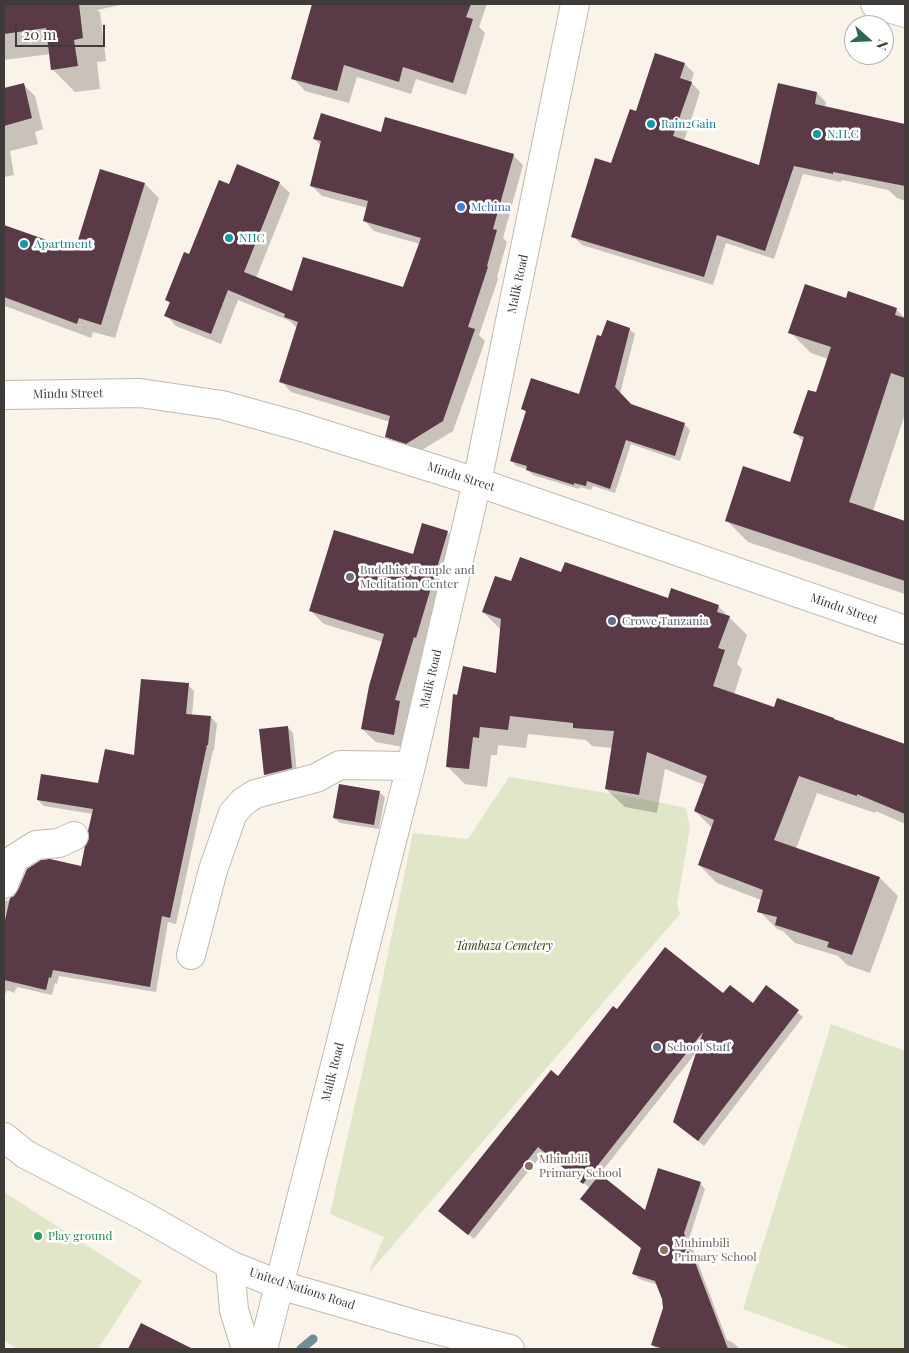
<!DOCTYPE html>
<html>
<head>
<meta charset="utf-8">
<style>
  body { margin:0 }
  #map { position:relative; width:909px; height:1353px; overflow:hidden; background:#faf3ea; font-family:"Playfair Display",serif }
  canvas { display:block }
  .frame { position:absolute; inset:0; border:5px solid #3e3b38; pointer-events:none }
  .north { position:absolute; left:844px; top:15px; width:50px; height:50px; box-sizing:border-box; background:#fff; border:1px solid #b2b1af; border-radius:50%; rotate:110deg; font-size:14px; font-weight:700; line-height:20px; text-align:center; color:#3e3b38 }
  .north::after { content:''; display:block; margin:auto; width:18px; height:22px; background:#2f6851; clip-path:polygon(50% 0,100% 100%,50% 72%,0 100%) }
  .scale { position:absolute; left:15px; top:25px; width:90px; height:22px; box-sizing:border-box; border:2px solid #3e3b38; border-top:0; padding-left:6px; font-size:15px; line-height:18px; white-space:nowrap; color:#3e3b38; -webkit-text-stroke:4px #fff; paint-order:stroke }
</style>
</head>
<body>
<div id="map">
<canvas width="909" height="1353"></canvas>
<div class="frame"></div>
<div class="north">N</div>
<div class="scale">20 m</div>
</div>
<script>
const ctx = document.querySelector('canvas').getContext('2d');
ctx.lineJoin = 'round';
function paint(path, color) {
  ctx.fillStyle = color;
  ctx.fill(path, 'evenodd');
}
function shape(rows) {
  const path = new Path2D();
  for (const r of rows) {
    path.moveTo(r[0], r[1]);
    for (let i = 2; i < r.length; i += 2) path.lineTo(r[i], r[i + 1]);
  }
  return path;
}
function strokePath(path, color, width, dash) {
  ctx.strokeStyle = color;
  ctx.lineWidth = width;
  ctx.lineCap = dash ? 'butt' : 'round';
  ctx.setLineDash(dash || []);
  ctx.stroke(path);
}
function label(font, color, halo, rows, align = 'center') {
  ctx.font = font + ' "Playfair Display",serif';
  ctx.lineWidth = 5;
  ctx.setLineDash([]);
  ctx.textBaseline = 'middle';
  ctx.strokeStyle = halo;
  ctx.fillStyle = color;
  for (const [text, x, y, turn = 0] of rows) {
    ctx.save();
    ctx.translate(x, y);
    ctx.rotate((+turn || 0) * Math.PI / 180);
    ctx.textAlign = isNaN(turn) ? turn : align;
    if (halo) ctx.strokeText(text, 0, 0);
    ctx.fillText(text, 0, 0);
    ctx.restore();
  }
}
paint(shape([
  [509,777,633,797,686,808,690,828,677,904,680,914,368,1274,384,1237,330,1214,374,1020,413,833,468,839],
  [831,1024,905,1051,905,1349,852,1349,743,1309],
  [4,1192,142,1281,98,1349,17,1349,4,1340]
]), '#e2e6c9');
paint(shape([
  [4,4,126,4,97,10,100,12,106,61,97,62,100,89,75,92,52,69,50,54,4,60],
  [313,4,363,4,370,6,371,4,487,4,479,27,485,33,466,95,416,79,411,94,357,77,349,103,305,91,293,78],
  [685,64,694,73,691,82,700,92,684,141,760,167,817,93,826,102,825,107,905,125,905,201,897,198,888,190,842,180,841,182,803,174,774,259,726,243,713,285,582,245,573,236,612,164,636,113],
  [24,85,35,96,43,129,35,132,38,144,10,151,14,175,4,177,4,89],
  [382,133,513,155,523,165,503,238,507,242,497,277,498,279,479,335,485,341,453,431,417,453,397,447,386,436,390,422,291,392,281,381,297,328,290,321,238,300,221,344,176,326,166,315,170,304,166,300,189,256,230,186,279,183,290,193,256,278,293,293,404,288,420,244,374,231,364,220,368,208,322,196,311,185,321,146,314,138],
  [145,184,159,198,115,338,93,332,91,338,5,306,4,304,4,233,6,227,76,251],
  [846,300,896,309,905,318,905,414,873,511,905,522,905,594,748,542,727,521,790,483,804,442,795,433,817,394,828,359,811,353,790,332],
  [629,329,635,334,620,394,631,405,684,424,690,430,680,461,631,444,615,493,593,486,591,490,580,487,579,489,533,475,527,469,516,466,511,460,527,413,522,408,580,395,602,338],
  [447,532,461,546,427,650,409,712,413,716,408,748,376,742,362,729,383,642,324,624,310,610,414,555],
  [562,574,669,600,718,606,747,635,737,664,742,669,734,695,905,758,905,824,876,811,875,813,817,793,796,849,880,878,898,896,870,973,847,965,838,956,795,943,783,931,777,929,759,911,761,900,717,883,699,865,712,828,695,811,705,785,665,769,657,813,625,807,606,789,613,748,592,746,586,740,528,734,526,748,498,745,497,755,491,755,487,787,465,784,447,766,458,696,497,674,501,630,483,612,512,583],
  [188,685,194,691,192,716,211,717,217,724,214,750,213,750,176,924,168,922,156,992,59,976,57,984,55,983,52,995,17,987,14,993,7,990,4,997,4,900,7,901,82,868,91,838,93,814,44,806,38,800,99,785,136,756],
  [287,727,293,733,297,773,271,780,265,775,261,730],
  [379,792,385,797,379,829,340,823,334,818],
  [766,987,803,1017,704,1146,675,1122,698,1050,599,1175,646,1212,700,1183,705,1189,689,1239,727,1340,732,1342,738,1347,737,1349,657,1349,652,1345,664,1308,663,1298,658,1285,639,1279,634,1274,642,1248,590,1188,544,1152,474,1239,445,1216,559,1077,617,1011,723,995,753,1004],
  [142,1324,190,1349,129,1349]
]), '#0003');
strokePath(shape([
  [301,1349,313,1339]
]), '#708e95', 9);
paint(shape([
  [4,4,79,4,83,38,74,40,78,66,51,70,46,28,4,34],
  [312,4,471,4,466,17,473,19,453,83,403,67,399,82,344,65,337,91,291,79],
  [655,53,685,63,680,78,692,82,673,136,759,165,778,83,817,92,815,104,905,124,905,186,833,172,833,174,794,166,765,251,717,235,704,277,571,237,595,158,611,163,630,109,636,111],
  [24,83,32,118,4,126,4,88],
  [321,113,381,132,385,117,514,154,493,229,497,230,487,266,488,267,468,327,475,329,443,421,406,444,385,437,390,416,279,382,298,322,284,317,285,314,228,290,211,334,164,316,170,302,165,300,184,252,189,254,219,180,229,184,237,164,280,182,244,272,292,291,303,257,403,287,421,238,363,221,368,201,310,186,321,141,313,139],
  [100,169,145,183,101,325,79,318,77,324,4,297,4,225,75,250],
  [805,284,846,298,848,291,897,308,895,315,905,318,905,378,891,373,849,502,905,521,905,581,725,521,743,466,790,482,804,437,793,433,808,390,816,392,831,347,788,333],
  [607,320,630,328,615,387,631,404,685,423,675,456,626,440,610,489,587,481,586,486,574,483,574,485,526,470,527,466,510,461,526,411,521,409,531,378,579,394,597,335,601,336],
  [422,523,448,531,416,638,414,637,395,700,400,701,394,735,361,729,369,686,384,634,309,611,334,530,413,554],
  [520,557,561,572,565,562,668,598,671,588,719,605,717,612,730,616,718,648,725,650,713,686,774,707,777,698,834,718,834,719,905,744,905,814,857,794,857,796,799,776,774,840,880,877,852,955,827,947,829,942,775,925,777,917,757,912,763,890,698,865,714,820,694,811,707,776,647,752,639,795,605,789,614,731,573,728,573,723,510,716,508,730,480,727,479,738,473,737,469,769,446,767,453,694,457,695,463,666,496,673,501,619,482,612,495,576,511,581],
  [141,679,189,683,186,714,211,716,208,745,207,745,170,918,162,916,150,987,53,970,51,978,49,977,46,990,4,980,4,925,10,898,14,896,18,890,27,869,41,860,50,859,81,866,85,846,89,838,88,831,93,809,37,800,41,774,98,783,105,749,134,755],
  [288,726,292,768,264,775,259,729],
  [339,784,380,791,374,825,333,818],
  [665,947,723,993,730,985,753,1003,766,985,799,1010,698,1141,673,1122,703,1032,583,1184,538,1147,468,1235,438,1211,551,1070,558,1076,613,1006,617,1009],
  [658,1168,701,1182,684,1233,728,1349,664,1349,651,1345,663,1308,662,1299,655,1281,632,1274,641,1248,580,1199,600,1174,645,1210],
  [141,1323,193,1349,128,1349]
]), '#5a3a46');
const minor = shape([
  [875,4,905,13],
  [4,395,140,393,222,405,298,426,477,482,905,630],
  [4,884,14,859,36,845,59,843,74,836],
  [191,955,213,870,233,813,243,802,255,794,316,778,340,765,411,766],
  [4,1137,25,1154,144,1216,230,1265,280,1285,414,1324,510,1349],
  [230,1265,234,1310,246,1349],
  [263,1349,411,766,477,482,575,4]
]);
strokePath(minor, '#c0bab1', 30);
strokePath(minor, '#fff', 28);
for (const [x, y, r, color] of [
  [651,124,5,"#0f9aa8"],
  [817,134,5,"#0f9aa8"],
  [461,207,5,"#3f7fe0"],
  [229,238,5,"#0f9aa8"],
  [24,244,5,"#0f9aa8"],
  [350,577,5,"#6b7280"],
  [612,621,5,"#5c6f8a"],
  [657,1047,5,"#5c6f8a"],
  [529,1166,5,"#8d6e63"],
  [38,1236,5,"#2e9e5b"],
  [664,1250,5,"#8d6e63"]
]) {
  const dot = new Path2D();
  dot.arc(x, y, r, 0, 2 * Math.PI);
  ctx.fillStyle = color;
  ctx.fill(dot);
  strokePath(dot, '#fff', 2);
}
label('12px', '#0d838f', '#fff', [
  ["Rain2Gain",661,124],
  ["N.H.C",827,134],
  ["NHC",239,238],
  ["Apartment",34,244]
], 'left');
label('12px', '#366cbe', '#fff', [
  ["Mchina",471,207]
], 'left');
label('12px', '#3e3b38', '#fff', [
  ["Malik Road",518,284,-78],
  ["Mindu Street",68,394,-1],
  ["Mindu Street",461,477,18],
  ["Mindu Street",844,609,19],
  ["Malik Road",431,679,-77],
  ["Malik Road",333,1072,-76],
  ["United Nations Road",302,1289,18]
]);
label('12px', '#5b616d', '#fff', [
  ["Buddhist Temple and",360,570],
  ["Meditation Center",360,584]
], 'left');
label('12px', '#4e5e75', '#fff', [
  ["Crowe Tanzania",622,621],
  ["School Staff",667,1047]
], 'left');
label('italic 12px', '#363a0d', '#fff', [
  ["Tambaza Cemetery",504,946]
]);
label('12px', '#785e54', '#fff', [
  ["Mhimbili",539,1159],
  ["Primary School",539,1173],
  ["Muhimbili",674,1243],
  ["Primary School",674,1257]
], 'left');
label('12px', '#27864d', '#fff', [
  ["Play ground",48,1236]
], 'left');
</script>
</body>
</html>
